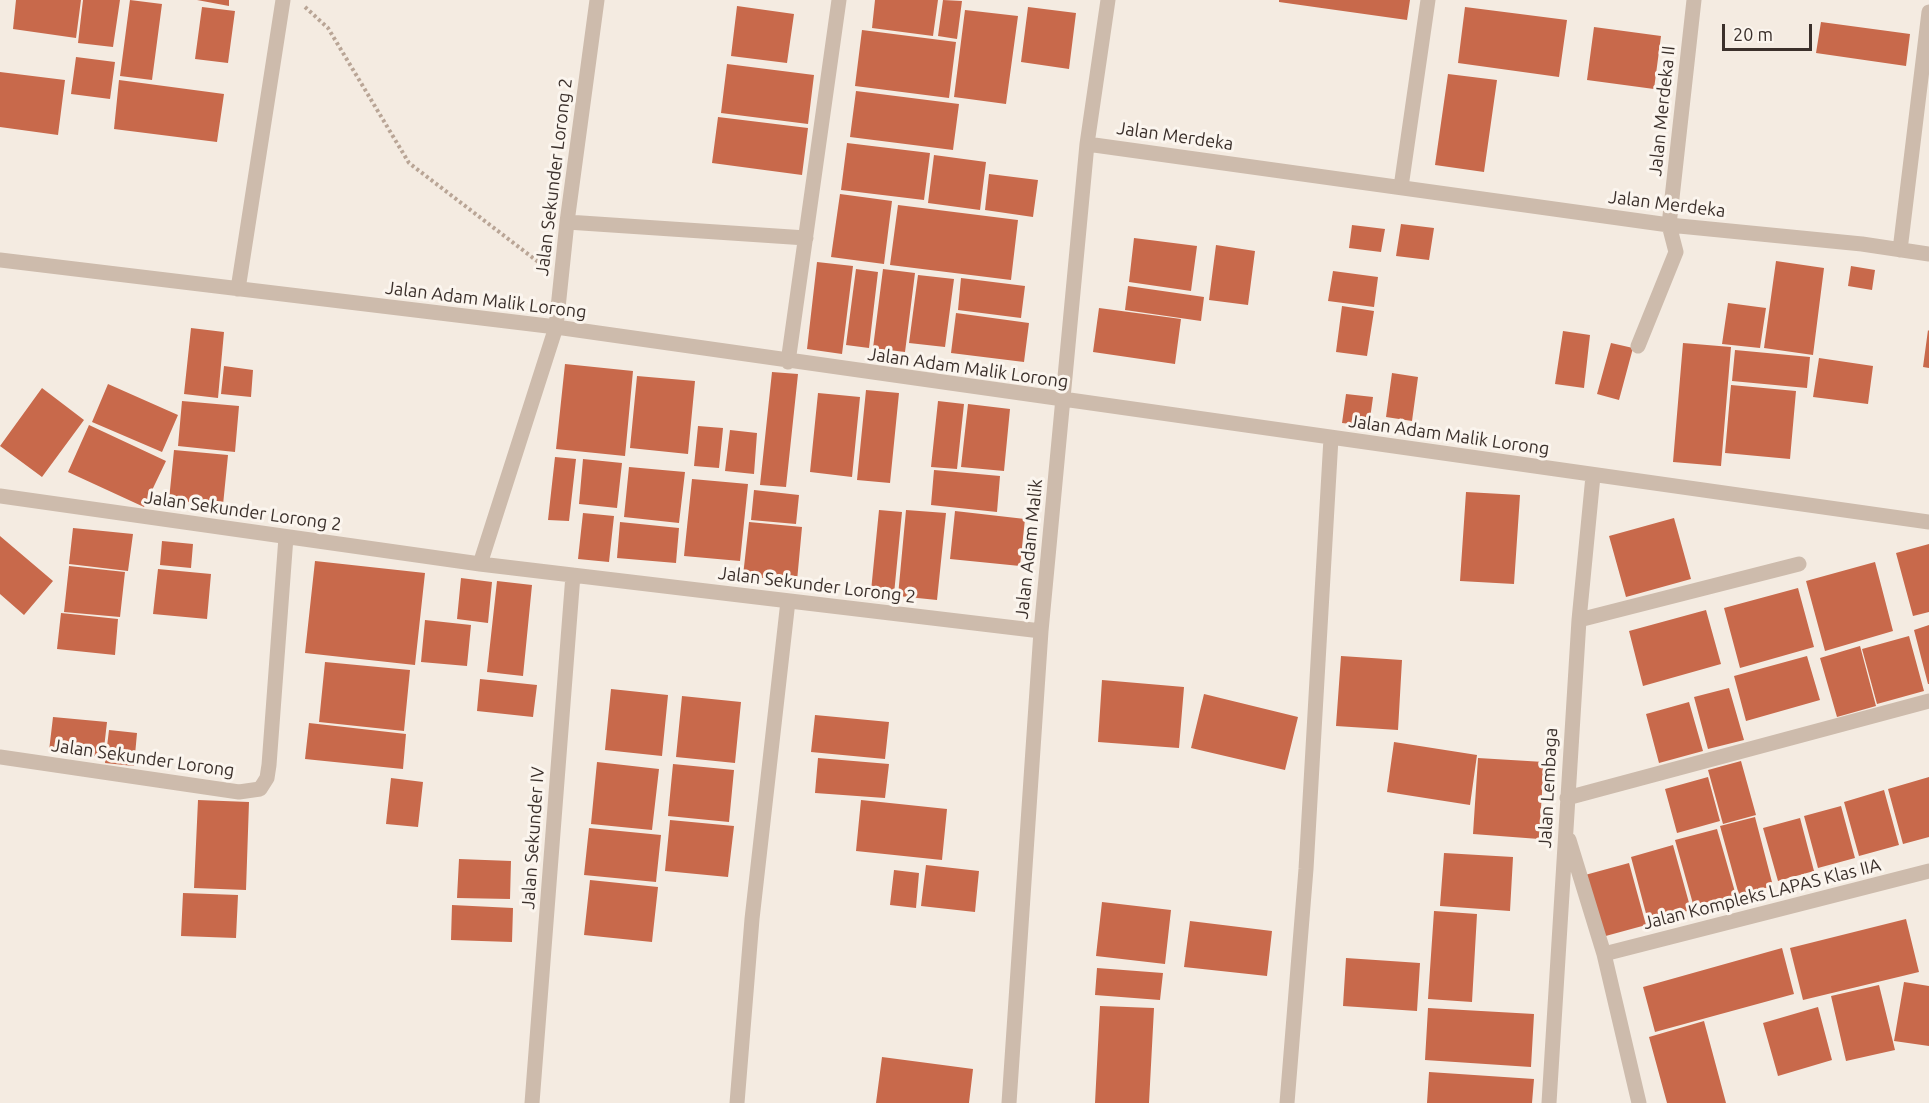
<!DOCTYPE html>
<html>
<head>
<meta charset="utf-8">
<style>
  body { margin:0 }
  #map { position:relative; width:1929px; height:1103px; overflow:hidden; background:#f4ebe1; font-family:Ubuntu,sans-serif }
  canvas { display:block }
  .scale { position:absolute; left:1722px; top:24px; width:90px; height:27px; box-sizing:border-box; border:3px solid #3b302b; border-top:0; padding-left:8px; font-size:18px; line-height:21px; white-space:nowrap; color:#3b302b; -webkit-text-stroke:4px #fbf5ee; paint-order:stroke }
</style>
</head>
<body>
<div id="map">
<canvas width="1929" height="1103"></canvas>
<div class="scale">20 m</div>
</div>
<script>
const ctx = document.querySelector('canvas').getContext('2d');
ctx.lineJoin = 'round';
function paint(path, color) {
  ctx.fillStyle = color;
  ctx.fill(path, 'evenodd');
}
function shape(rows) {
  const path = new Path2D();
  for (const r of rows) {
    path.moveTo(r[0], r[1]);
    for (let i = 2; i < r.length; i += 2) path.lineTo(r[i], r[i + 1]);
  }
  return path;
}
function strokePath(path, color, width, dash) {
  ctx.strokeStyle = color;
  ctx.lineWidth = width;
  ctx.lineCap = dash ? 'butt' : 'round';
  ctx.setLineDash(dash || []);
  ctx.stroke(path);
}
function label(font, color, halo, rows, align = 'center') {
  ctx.font = font + ' Ubuntu,sans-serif';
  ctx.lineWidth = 6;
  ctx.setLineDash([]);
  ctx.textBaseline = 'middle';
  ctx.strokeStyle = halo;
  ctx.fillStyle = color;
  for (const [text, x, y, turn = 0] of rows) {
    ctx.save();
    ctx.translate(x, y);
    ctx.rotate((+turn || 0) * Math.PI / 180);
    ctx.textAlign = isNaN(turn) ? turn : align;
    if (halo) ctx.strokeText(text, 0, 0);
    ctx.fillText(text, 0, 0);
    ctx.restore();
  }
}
paint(shape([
  [16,0,81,0,76,38,13,29],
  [83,0,120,0,113,47,78,43],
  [130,0,162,4,152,80,120,76],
  [197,0,229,0,229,6],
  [875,0,938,0,933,36,872,28],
  [943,0,962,1,957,39,938,36],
  [1279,0,1410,0,1407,20,1279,2],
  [737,6,794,14,787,63,731,56],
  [202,7,235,11,228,63,195,59],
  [1028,7,1076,13,1069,69,1021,62],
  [1465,7,1567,20,1559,77,1458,63],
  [965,10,1018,16,1006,104,954,97],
  [1821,22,1910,34,1906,66,1816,53],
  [1594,27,1661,36,1654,89,1587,80],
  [862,30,956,42,949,98,855,86],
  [76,57,115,62,110,99,71,94],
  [727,64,814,75,808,124,721,113],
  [0,72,65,80,58,135,0,127],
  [1448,74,1497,80,1484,172,1435,165],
  [119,80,224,94,217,142,114,129],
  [856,91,959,104,953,150,850,137],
  [718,117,808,128,802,175,712,163],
  [847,143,930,153,924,200,841,190],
  [934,155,986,162,980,210,928,203],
  [989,174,1038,180,1033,217,985,210],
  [840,194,892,201,884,264,831,257],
  [898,205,1018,220,1011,280,890,265],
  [1401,224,1434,228,1429,260,1396,256],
  [1352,225,1385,229,1381,252,1349,248],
  [1134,238,1197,246,1191,291,1129,282],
  [1216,245,1255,251,1248,305,1209,300],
  [1776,261,1824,268,1813,355,1764,348],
  [817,262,853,266,842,354,807,349],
  [1851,266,1875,270,1872,290,1848,286],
  [856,269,878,272,869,348,846,345],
  [883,269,915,273,905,352,873,348],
  [1333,271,1378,277,1374,307,1328,301],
  [918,275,954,279,945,347,909,343],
  [961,278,1025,286,1021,318,958,310],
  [1128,286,1204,297,1201,321,1125,310],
  [1728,303,1766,308,1760,348,1722,344],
  [1342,306,1374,311,1367,356,1336,352],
  [1099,308,1181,319,1175,364,1093,352],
  [956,313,1029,323,1024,362,951,353],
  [191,328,224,332,218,398,184,394],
  [1928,330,1929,331,1929,368,1923,367],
  [1563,331,1590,335,1584,388,1555,384],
  [1611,343,1633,348,1619,400,1597,394],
  [1683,343,1731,347,1721,466,1673,462],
  [1735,350,1810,357,1807,388,1732,381],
  [1819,358,1873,366,1868,404,1813,397],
  [565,364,633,371,625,456,556,449],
  [224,366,253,370,251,397,221,394],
  [772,372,798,374,786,487,760,485],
  [1392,373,1418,377,1412,421,1386,417],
  [637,376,695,381,688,454,630,448],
  [108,384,178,415,162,452,92,422],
  [1731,385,1796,391,1790,459,1725,453],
  [42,388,84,420,42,477,0,446],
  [866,390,899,393,890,483,857,480],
  [818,393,860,397,852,477,810,472],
  [1346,394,1373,397,1369,426,1342,423],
  [182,401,239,406,235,452,178,446],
  [938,401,964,404,957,469,931,467],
  [968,404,1010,409,1004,471,961,467],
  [89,425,166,461,144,507,68,472],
  [698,426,723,428,719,468,694,466],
  [730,430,757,433,754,474,725,471],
  [174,450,228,455,223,505,169,500],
  [555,457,576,459,569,521,548,520],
  [583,459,622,463,617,508,579,504],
  [629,467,685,472,679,523,624,517],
  [934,470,1000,476,997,512,931,505],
  [692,479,748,484,740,561,684,556],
  [754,490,799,495,796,524,751,520],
  [1466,492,1520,495,1514,584,1460,581],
  [879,510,902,512,894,594,871,591],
  [906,510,946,513,937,600,898,596],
  [955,511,1025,519,1020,566,950,559],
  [583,513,614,516,609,562,578,559],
  [1674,518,1691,579,1626,597,1609,536],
  [620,522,679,528,676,563,617,558],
  [749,522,802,527,797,581,743,576],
  [73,528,133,534,128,571,69,564],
  [0,536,53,581,24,615,0,594],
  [162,541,193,544,191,568,160,565],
  [1929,544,1929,612,1913,616,1896,553],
  [315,561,425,573,415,665,305,653],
  [1875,562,1893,631,1825,651,1806,581],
  [69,566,125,572,120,617,64,612],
  [158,569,211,574,207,619,153,614],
  [461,578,492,582,488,623,457,619],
  [497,581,532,585,523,676,487,672],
  [1798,588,1814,647,1740,668,1724,608],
  [1706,610,1721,664,1643,686,1629,631],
  [61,613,118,619,115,655,57,649],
  [425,620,471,625,467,666,421,662],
  [1929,625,1929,684,1928,684,1914,630],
  [1909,636,1924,691,1877,704,1862,649],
  [1860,646,1876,706,1837,717,1820,658],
  [1341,656,1402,660,1398,730,1336,726],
  [1807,656,1820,700,1746,721,1734,676],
  [325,662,410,670,404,731,319,722],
  [480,679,537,685,533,717,477,711],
  [1102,680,1184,687,1179,748,1098,742],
  [1729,688,1744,740,1708,749,1694,697],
  [611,689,668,695,662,756,605,750],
  [1204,694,1298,717,1285,770,1191,748],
  [682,696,741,702,735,763,676,757],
  [1689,702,1703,751,1659,763,1646,714],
  [815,715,889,722,885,759,811,752],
  [53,717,107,722,103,757,49,751],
  [309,723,406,734,403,769,305,759],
  [109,730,137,733,134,766,105,763],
  [1394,742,1477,755,1470,805,1387,792],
  [818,758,889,764,885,798,815,793],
  [1478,758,1544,762,1539,839,1473,834],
  [1741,761,1756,815,1723,824,1708,770],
  [597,762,659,769,652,830,591,824],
  [673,764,734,770,729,822,668,816],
  [1708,777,1720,821,1677,833,1665,789],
  [1929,777,1929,837,1903,844,1888,789],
  [391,778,423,782,418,827,386,824],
  [1884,790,1899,845,1859,856,1844,802],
  [198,800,249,802,246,890,194,888],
  [861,800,947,809,942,860,856,851],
  [1841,806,1855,858,1818,868,1804,816],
  [1755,817,1773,886,1739,895,1720,826],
  [1800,818,1814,871,1778,881,1763,828],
  [670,820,734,826,728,877,665,871],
  [589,828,661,835,656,882,584,875],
  [1717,829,1737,899,1695,911,1675,840],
  [1673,845,1691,910,1648,921,1631,857],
  [1444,853,1513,857,1510,911,1440,906],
  [459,859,511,861,510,899,457,898],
  [1629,863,1646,925,1602,937,1585,875],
  [926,865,979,871,975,912,921,906],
  [894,870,919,873,916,908,890,905],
  [590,880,658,887,652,942,584,935],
  [183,893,238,895,236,938,181,936],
  [1102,902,1171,910,1165,964,1096,956],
  [452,905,513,908,512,942,451,940],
  [1434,911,1477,914,1472,1002,1428,999],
  [1906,919,1919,972,1803,1000,1790,948],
  [1190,921,1272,931,1267,976,1184,967],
  [1782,948,1794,994,1655,1032,1643,987],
  [1346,958,1420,963,1417,1011,1343,1006],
  [1097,968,1163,973,1160,1000,1095,995],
  [1904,982,1929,986,1929,1046,1894,1041],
  [1879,985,1895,1050,1846,1061,1831,996],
  [1100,1006,1154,1008,1149,1103,1095,1103],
  [1818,1007,1832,1060,1778,1076,1763,1023],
  [1428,1008,1534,1014,1531,1067,1425,1060],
  [1704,1021,1726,1103,1667,1103,1649,1037],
  [882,1057,973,1069,969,1103,876,1103],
  [1429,1072,1534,1079,1532,1103,1427,1103]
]), '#c8694b');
strokePath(shape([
  [305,7,328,28,409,163,541,264]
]), '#b9a596', 4, [3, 3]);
strokePath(shape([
  [1087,144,1669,225,1862,244,1929,254],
  [1401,187,1428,0],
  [567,222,806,238],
  [1900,250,1929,12],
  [0,260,556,327,1929,522],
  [238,289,283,0],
  [1638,346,1676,252,1669,225,1694,0],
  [788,362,839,0],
  [0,496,480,564,1041,631],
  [480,564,556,327,567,222,597,0],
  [1579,620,1799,564],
  [0,757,239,792,260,789,267,778,269,765,286,537],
  [1567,798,1929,701],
  [1569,840,1604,954,1639,1103],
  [1604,954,1929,871],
  [532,1103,573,575],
  [737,1103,752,919,788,601],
  [1009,1103,1041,631,1087,144,1108,0],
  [1287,1103,1306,869,1331,438],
  [1549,1103,1579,620,1593,476]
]), '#cdbbac', 15);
label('18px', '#3b302b', '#fbf5ee', [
  ["Jalan Merdeka II",1662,111,-84],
  ["Jalan Merdeka",1175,136,8],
  ["Jalan Sekunder Lorong 2",554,177,-83],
  ["Jalan Merdeka",1667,204,7],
  ["Jalan Adam Malik Lorong",486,300,7],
  ["Jalan Adam Malik Lorong",968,368,8],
  ["Jalan Adam Malik Lorong",1449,435,8],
  ["Jalan Sekunder Lorong 2",243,511,8],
  ["Jalan Adam Malik",1029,549,-84],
  ["Jalan Sekunder Lorong 2",817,585,7],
  ["Jalan Sekunder Lorong",143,758,8],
  ["Jalan Lembaga",1548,788,-87],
  ["Jalan Sekunder IV",533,838,-86],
  ["Jalan Kompleks LAPAS Klas IIA",1762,894,-14]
]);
</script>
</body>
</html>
